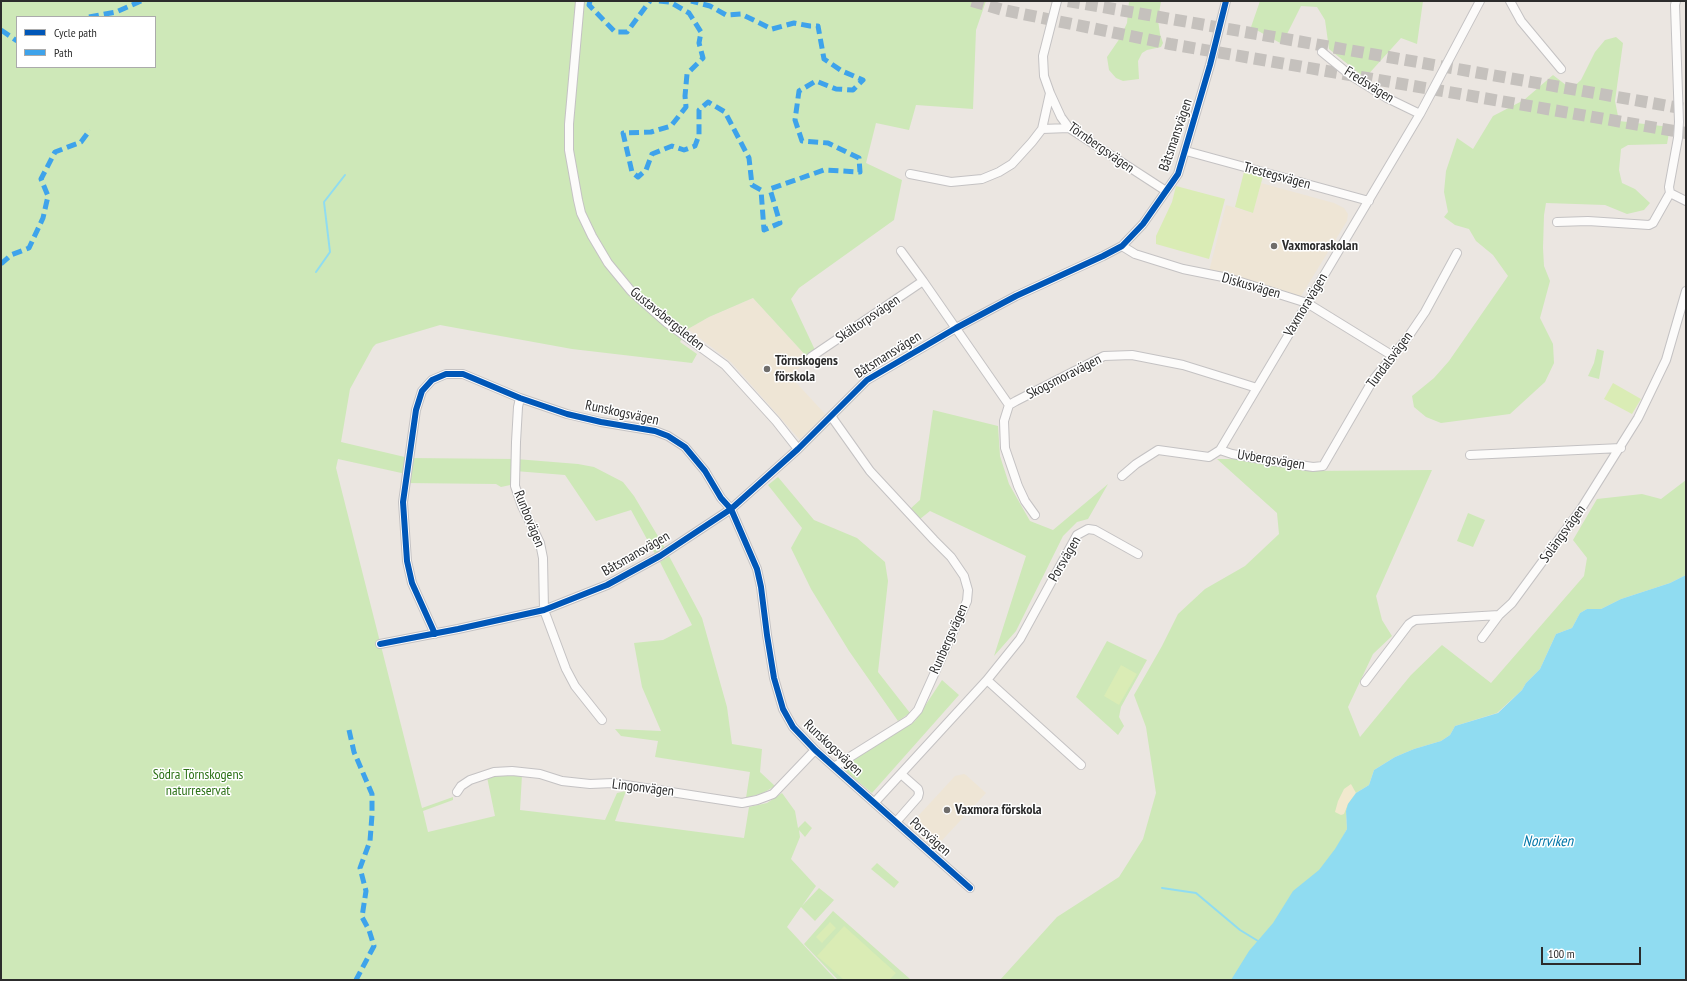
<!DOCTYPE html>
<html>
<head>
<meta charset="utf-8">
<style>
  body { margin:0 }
  #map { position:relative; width:1687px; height:981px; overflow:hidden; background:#ebe6e1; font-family:"PT Sans Narrow",sans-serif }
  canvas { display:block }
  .frame { position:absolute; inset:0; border:2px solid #2c2c2c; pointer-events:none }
  .legend { position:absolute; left:16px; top:16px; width:140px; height:52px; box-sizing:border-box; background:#fff; border:1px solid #ababab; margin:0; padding:5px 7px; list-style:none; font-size:12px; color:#2c2c2c }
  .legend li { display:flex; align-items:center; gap:8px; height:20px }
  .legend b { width:20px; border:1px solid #ababab }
  .scale { position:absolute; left:1541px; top:947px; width:100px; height:18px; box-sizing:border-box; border:2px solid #2c2c2c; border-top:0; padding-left:5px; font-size:12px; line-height:14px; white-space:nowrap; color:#2c2c2c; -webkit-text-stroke:3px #fff; paint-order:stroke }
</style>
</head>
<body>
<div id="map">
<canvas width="1687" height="981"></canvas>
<div class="frame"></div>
<ul class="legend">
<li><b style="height:5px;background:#0057b8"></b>Cycle path</li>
<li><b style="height:5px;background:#3ea3eb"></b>Path</li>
</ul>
<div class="scale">100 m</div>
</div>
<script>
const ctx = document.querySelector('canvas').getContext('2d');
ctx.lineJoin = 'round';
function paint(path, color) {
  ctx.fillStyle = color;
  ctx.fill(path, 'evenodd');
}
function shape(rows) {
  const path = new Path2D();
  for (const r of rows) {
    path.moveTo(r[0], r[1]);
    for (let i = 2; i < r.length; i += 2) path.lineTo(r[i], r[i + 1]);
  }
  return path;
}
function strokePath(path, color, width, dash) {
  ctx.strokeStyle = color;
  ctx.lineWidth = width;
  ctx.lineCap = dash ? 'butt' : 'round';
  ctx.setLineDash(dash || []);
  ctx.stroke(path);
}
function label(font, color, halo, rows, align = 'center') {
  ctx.font = font + ' "PT Sans Narrow",sans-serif';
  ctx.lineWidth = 3;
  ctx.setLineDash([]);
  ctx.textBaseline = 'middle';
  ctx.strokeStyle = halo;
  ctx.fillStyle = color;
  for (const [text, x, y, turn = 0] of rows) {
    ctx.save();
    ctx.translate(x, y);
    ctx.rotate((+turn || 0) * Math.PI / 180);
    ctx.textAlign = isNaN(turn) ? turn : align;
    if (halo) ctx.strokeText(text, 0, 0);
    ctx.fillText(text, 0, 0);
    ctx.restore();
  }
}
paint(shape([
  [1261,183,1334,203,1344,208,1348,214,1347,221,1301,296,1209,271,1226,205,1253,213],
  [753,298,808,358,791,377,826,415,800,440,731,362,688,329,709,317],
  [964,774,966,775,986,793,933,850,907,828,955,776]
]), '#eee5d5');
paint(shape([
  [1,1,986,1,976,30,973,109,916,105,909,130,876,123,866,163,902,180,894,220,799,288,791,299,815,350,808,358,753,298,709,317,688,329,680,342,697,354,692,363,572,349,440,325,376,344,373,347,350,389,341,442,409,458,516,459,578,464,594,467,623,482,634,496,665,548,655,554,631,510,596,521,565,475,515,471,515,484,501,487,496,484,405,483,406,474,338,459,336,468,422,808,453,797,453,800,423,811,428,832,495,816,487,777,507,774,522,775,520,810,605,820,617,793,626,791,615,821,744,838,749,807,767,803,782,793,795,811,798,828,805,821,812,828,805,837,799,830,800,837,791,859,816,886,802,906,819,888,834,900,815,921,801,907,787,927,836,980,1,980],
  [17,17,155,17,155,67,17,67],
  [1129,1,1161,1,1158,20,1160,34,1163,43,1161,47,1147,50,1142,53,1138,61,1139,79,1123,81,1116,78,1109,70,1107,57,1120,38,1127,23],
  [1260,1,1423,1,1417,44,1401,38,1365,78,1329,49,1325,20,1317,7,1301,6,1282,44,1251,27],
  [1616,37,1623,43,1615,101,1619,121,1670,127,1667,144,1628,145,1621,149,1619,170,1622,183,1635,189,1650,203,1644,210,1627,214,1605,205,1546,203,1544,215,1543,248,1544,266,1550,281,1540,318,1553,344,1554,363,1545,382,1510,414,1441,423,1426,417,1414,407,1412,396,1434,378,1449,361,1508,276,1493,255,1476,241,1469,229,1455,225,1444,217,1448,212,1444,192,1446,171,1457,138,1473,149,1493,116,1524,100,1553,75,1571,89,1581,80,1595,52,1605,40],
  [1597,349,1604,351,1599,379,1588,376,1594,363],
  [933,410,998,426,1000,456,1009,484,1030,521,1053,530,1108,484,1088,519,1077,522,1063,536,1016,631,994,656,1026,556,930,511,920,519,910,509,920,500],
  [1217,459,1238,459,1307,471,1432,470,1376,596,1382,620,1392,636,1373,654,1348,707,1360,737,1411,675,1442,645,1491,683,1584,576,1587,558,1573,540,1597,499,1642,494,1661,499,1686,480,1686,575,1670,583,1621,599,1601,609,1587,609,1580,613,1572,628,1556,634,1540,669,1526,683,1522,690,1497,713,1455,726,1450,735,1441,741,1414,749,1395,757,1374,770,1369,785,1356,793,1346,811,1347,829,1265,980,1000,980,1057,917,1119,877,1143,839,1156,793,1146,727,1134,695,1162,646,1178,614,1205,589,1245,566,1279,534,1277,513],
  [778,477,814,520,857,538,885,562,888,581,878,672,910,713,898,721,849,651,811,589,791,548,802,528,768,485],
  [1468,513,1485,520,1473,547,1457,541],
  [669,556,702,618,727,707,732,744,762,749,760,772,775,786,763,793,746,798,750,772,655,757,658,741,621,736,615,729,661,731,642,687,634,643,663,640,692,625,660,562],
  [1107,641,1147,660,1121,707,1119,717,1124,726,1118,735,1076,697],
  [942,680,959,695,872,793,839,766,915,721],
  [877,863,899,882,894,888,871,869],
  [833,911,910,979,909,980,838,980,804,944]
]), '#cee8b8');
paint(shape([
  [1351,784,1356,793,1348,804,1344,814,1341,815,1335,812,1338,801,1344,789]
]), '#f1e9ce');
paint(shape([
  [1244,172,1263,176,1253,213,1235,207],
  [1176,186,1225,199,1209,259,1156,244,1156,236,1172,202],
  [1613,383,1641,399,1632,414,1604,399],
  [1121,665,1137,674,1119,705,1104,696],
  [830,922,836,928,822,943,816,937],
  [844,926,896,973,889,980,844,980,817,956]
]), '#daecb5');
paint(shape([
  [1686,575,1686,980,1231,980,1249,951,1273,923,1293,891,1319,870,1335,849,1347,829,1346,811,1348,804,1356,793,1369,785,1374,770,1395,757,1414,749,1441,741,1450,735,1455,726,1498,713,1522,690,1526,683,1540,669,1556,634,1572,628,1580,613,1587,609,1601,609,1621,599,1670,583]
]), '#90dcf1');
strokePath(shape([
  [316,272,330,252,324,202,345,175],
  [1162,888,1196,893,1240,930,1258,941]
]), '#90dcf1', 2);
strokePath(shape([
  [972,1,1003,10,1170,44,1686,133],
  [1068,1,1686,109]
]), '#c5c1bd', 12, [12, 6]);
const minor = shape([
  [580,1,569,124,569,150,578,200,581,213,592,236,608,263,631,291,667,323,725,365,776,421,798,449],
  [1510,1,1521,21,1561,69],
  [1322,52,1350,75,1387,98,1420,114],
  [1050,93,1061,117,1069,128,1166,191],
  [1042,129,1069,128],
  [1186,151,1369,201],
  [910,174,951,182,982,179,999,172,1012,164,1032,142,1042,129,1050,93,1044,76,1043,56,1057,1],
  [1670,193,1686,201],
  [1557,222,1588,221,1649,225,1653,223,1670,193,1669,187,1678,138,1679,122,1675,5,1676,1],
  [1122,246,1135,254,1183,269,1228,278,1307,303,1393,356],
  [901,251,923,281],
  [811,357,923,281,1009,405],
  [520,398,518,407,516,442,515,486,522,506,540,543,543,558,544,610,566,669,575,686,602,720],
  [831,416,870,471,934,540,951,557,964,576,968,590,967,601,918,710,909,720,834,767],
  [1220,450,1232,454,1266,460,1313,467,1323,466,1373,380,1408,337,1425,312,1457,253],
  [1470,455,1621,448],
  [1122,476,1136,464,1158,450,1209,457,1220,450,1420,114,1480,1],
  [1035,515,1025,501,1018,486,1005,448,1004,421,1009,405,1016,401,1104,356,1132,355,1183,365,1257,388],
  [435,634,412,583,407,561,403,502,416,410,422,391,432,380,446,374,463,374,520,398,567,414,601,422,655,431,668,436,685,447,705,471,721,498,731,509,757,569,761,587,767,635,774,678,783,709,793,727,815,750,970,888],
  [1482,638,1499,615],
  [380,644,458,629,544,610,607,585,660,556,731,509,798,449,867,380,956,328,1016,296,1103,256,1122,246,1143,224,1178,174,1210,65,1226,1],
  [987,680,1081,765],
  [1365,682,1409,624,1415,620,1432,619,1499,615,1512,603,1581,509,1638,418,1666,360,1686,291],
  [457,792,461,786,470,780,494,772,512,771,540,774,562,781,590,784,613,783,742,803,757,800,773,794,815,750],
  [875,802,987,680,1020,639,1077,535,1088,529,1095,530,1138,554],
  [896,822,918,797,919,793,918,789,901,774]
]);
strokePath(minor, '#c4c2c3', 10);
strokePath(minor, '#fcfbfa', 8);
strokePath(shape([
  [590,1,589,5,615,32,627,32,650,1],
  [659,1,670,2,689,13,701,32,699,43,703,58,687,74,685,96,686,107,671,126,651,132,623,133,632,172,638,177,646,170,652,154,672,146,684,150,695,146,699,135,699,110,708,102,725,112,749,158,752,185,761,190,764,230,780,223,770,189,824,170,860,172,859,158,828,143,802,141,795,120,799,91,816,81,836,89,853,90,863,80,842,71,824,59,818,26,810,26,794,23,772,29,741,14,726,15,710,6,691,1],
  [89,17,116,12,141,1],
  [1,30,17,41],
  [1,264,11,255,29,248,43,218,48,196,41,179,55,152,81,142,90,130],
  [349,730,354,752,372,794,372,815,370,841,360,868,366,891,362,917,369,930,374,946,356,980]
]), '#3ea3eb', 5, [10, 5]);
strokePath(shape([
  [435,634,412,583,407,561,403,502,416,410,422,391,432,380,446,374,463,374,520,398,567,414,601,422,655,431,668,436,685,447,705,471,721,498,731,509,757,569,761,587,767,635,774,678,783,709,793,727,815,750,970,888],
  [380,644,458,629,544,610,607,585,660,556,731,509,798,449,867,380,956,328,1016,296,1103,256,1122,246,1143,224,1178,174,1210,65,1226,1]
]), '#0057b8', 6);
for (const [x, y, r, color] of [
  [1274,246,4,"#6f6d6b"],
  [767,369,4,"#6f6d6b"],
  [947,810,4,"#6f6d6b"]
]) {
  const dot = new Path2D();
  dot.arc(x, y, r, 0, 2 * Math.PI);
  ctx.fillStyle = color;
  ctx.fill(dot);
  strokePath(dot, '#fff', 1.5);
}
label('14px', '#2c2c2c', '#fff', [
  ["Fredsvägen",1369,85,32],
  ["Båtsmansvägen",1176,135,-71],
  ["Törnbergsvägen",1101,148,35],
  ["Trestegsvägen",1277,176,15],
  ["Diskusvägen",1251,286,16],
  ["Vaxmoravägen",1306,305,-59],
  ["Gustavsbergsleden",667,319,39],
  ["Skältorpsvägen",868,319,-34],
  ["Båtsmansvägen",888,355,-32],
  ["Tundalsvägen",1390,360,-53],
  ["Skogsmoravägen",1064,377,-27],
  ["Runskogsvägen",622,413,12],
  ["Uvbergsvägen",1271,460,9],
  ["Runbovägen",529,519,68],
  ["Solängsvägen",1563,534,-54],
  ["Båtsmansvägen",636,554,-30],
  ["Porsvägen",1065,559,-60],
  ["Runbergsvägen",949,639,-66],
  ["Runskogsvägen",833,748,43],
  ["Lingonvägen",643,788,7],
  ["Porsvägen",930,837,42]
]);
label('bold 14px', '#2c2c2c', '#fff', [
  ["Vaxmoraskolan",1282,246],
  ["Törnskogens",775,361],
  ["förskola",775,377],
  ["Vaxmora förskola",955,810]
], 'left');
label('14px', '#2b7015', '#fff', [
  ["Södra Törnskogens",198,775],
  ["naturreservat",198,791]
]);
label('italic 15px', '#0277a9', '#fff', [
  ["Norrviken",1548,842]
]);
</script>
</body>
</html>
